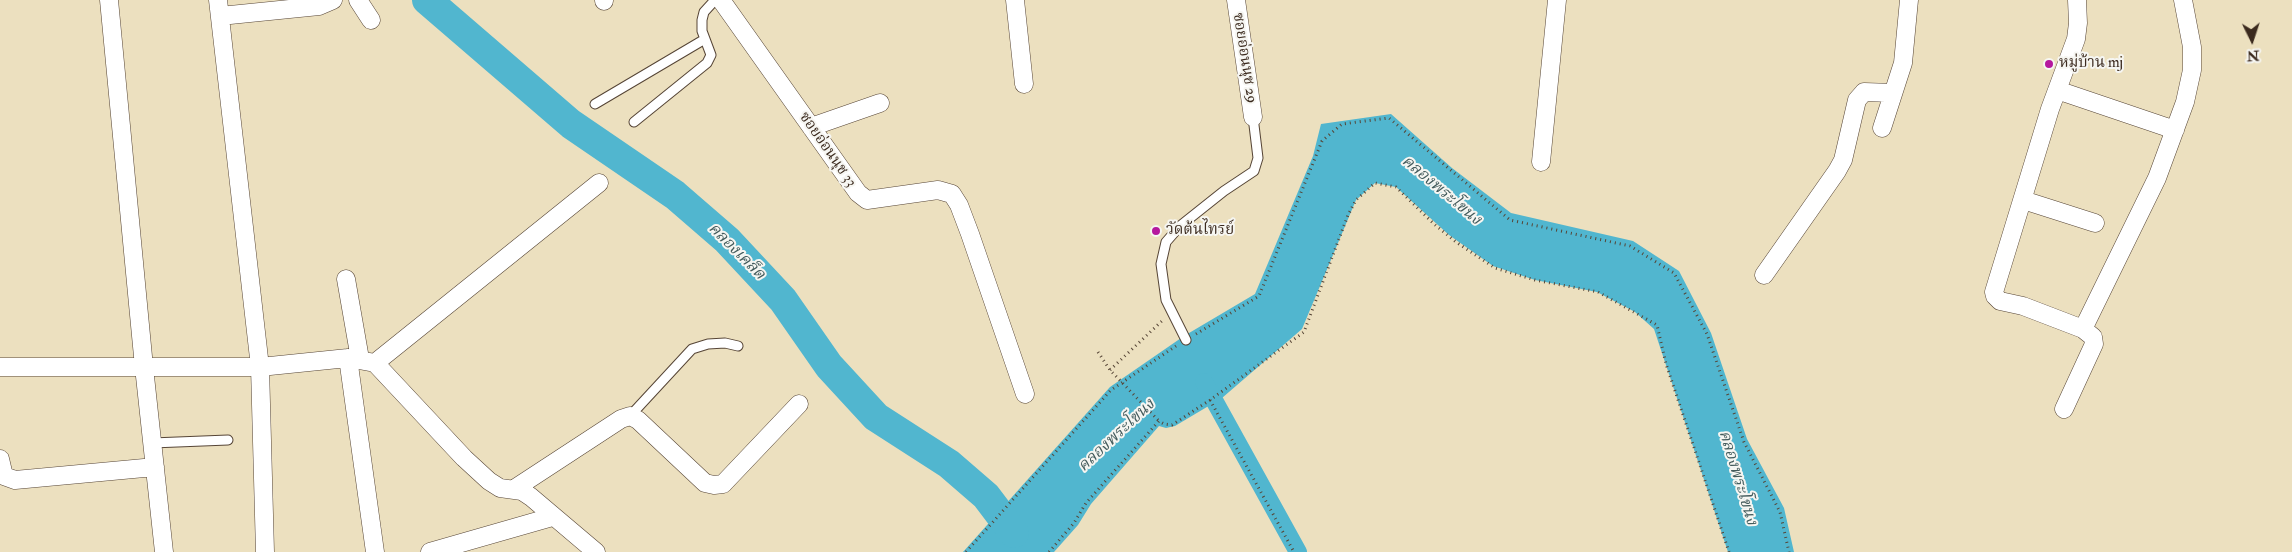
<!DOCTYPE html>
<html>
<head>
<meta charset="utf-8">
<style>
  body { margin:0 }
  #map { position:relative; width:2292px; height:552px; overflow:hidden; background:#ece0bf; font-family:"IM FELL Double Pica",serif }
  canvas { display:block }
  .north { position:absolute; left:2227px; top:15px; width:50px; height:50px; -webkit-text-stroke:4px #f6f6f2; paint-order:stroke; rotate:176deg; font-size:14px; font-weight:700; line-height:20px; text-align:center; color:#3b2a1e }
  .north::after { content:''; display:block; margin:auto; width:18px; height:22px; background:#3b2a1e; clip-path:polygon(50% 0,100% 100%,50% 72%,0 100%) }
</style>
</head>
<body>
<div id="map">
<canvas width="2292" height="552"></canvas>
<div class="north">N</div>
</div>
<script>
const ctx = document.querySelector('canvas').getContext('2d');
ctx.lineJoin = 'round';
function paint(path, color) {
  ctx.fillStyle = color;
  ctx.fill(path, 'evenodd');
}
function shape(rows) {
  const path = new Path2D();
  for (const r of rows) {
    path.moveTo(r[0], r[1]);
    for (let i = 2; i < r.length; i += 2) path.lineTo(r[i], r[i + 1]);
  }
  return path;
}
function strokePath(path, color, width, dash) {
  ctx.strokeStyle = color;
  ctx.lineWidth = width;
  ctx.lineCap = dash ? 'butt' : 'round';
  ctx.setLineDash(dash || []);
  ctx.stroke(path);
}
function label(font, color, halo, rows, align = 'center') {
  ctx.font = font + ' "IM FELL Double Pica","Noto Serif Thai",serif';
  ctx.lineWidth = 4;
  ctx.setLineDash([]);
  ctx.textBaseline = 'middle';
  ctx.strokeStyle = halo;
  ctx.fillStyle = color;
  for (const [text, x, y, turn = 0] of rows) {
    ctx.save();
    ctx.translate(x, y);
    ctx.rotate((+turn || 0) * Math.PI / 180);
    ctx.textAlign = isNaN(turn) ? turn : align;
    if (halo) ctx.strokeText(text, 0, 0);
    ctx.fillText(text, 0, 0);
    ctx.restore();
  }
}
paint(shape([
  [1391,114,1452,168,1511,213,1633,241,1679,271,1711,333,1747,439,1784,508,1794,552,1728,552,1654,329,1635,312,1597,292,1535,280,1493,266,1449,235,1396,187,1375,183,1356,200,1302,329,1222,398,1175,426,1166,428,1159,426,1091,504,1078,525,1054,552,963,552,1110,387,1184,336,1255,294,1313,156,1321,124]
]), '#51b6cf');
strokePath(shape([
  [1204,382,1298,552]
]), '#51b6cf', 18);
strokePath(shape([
  [427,0,571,124,675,195,727,240,783,300,829,366,876,417,949,464,986,496,1014,533]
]), '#51b6cf', 30);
const lane = shape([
  [595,104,705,39],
  [634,122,707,63,711,55,702,31,702,20,704,12,715,0],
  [1186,340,1166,300,1161,264,1166,242,1180,226,1224,191,1254,171,1258,158,1253,117],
  [630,416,692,349,708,344,725,343,738,346],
  [152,443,228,440]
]);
const street = shape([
  [109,0,144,367,164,552],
  [218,0,260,367,265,552],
  [358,0,371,20],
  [604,0,604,1],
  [721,0,858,193,867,200,938,190,952,194,959,205,970,234,1025,394],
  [1015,0,1024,84],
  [1236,0,1253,117],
  [220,16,319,6,333,0],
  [2057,90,2175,130],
  [811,127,880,103],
  [1882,128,1903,63,1909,0],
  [1541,162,1557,0],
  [2023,200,2095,223],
  [1764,275,1837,171,1843,160,1857,100,1864,92,1893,93],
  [346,279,360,359],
  [2083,329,2157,178,2185,102,2192,70,2192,47,2183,0],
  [348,358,375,552],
  [375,363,599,183],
  [0,367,260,367,348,358,375,363,464,458,489,481,500,488,522,491,531,497,596,552],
  [2064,409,2094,344,2093,337,2083,329,2023,306,2000,301,1995,296,1994,292,2050,109,2076,39,2078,23,2077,0],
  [0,459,4,476,15,480,155,467],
  [514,489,621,419,630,416,638,420,705,483,714,485,723,484,799,404],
  [430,552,552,517]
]);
strokePath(lane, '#564536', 11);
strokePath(street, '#564536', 19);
strokePath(shape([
  [1196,334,1259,296,1322,141,1342,124,1389,118,1510,220,1630,246,1674,273,1707,334,1744,442,1780,512,1789,552],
  [1098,352,1110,370,1159,421],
  [1110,370,1164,319],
  [1210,400,1294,552],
  [966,552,1111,390,1176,346],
  [1049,552,1074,523,1086,503,1159,421,1164,424,1172,425,1210,400,1304,332,1348,215,1356,200,1375,183,1396,187,1434,224,1456,242,1495,268,1535,280,1598,292,1657,325,1666,364,1729,552]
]), '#564536', 3, [1, 4]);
strokePath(lane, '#fff', 9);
strokePath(street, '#fff', 18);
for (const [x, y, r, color] of [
  [2049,64,5,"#b5179e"],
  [1156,231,5,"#b5179e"]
]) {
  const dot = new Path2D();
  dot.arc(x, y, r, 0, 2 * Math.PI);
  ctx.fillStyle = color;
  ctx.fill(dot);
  strokePath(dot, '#f6f6f2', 2);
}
label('15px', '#3b2a1e', '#f6f6f2', [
  ["ซอยอ่อนนุช 29",1244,58,81],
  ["ซอยอ่อนนุช 33",827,150,55]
]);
label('15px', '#3b2a1e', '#f6f6f2', [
  ["หมู่บ้าน mj",2059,64],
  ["วัดต้นไทรย์",1166,231]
], 'left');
label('italic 16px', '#435b5c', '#f6f6f2', [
  ["คลองพระโขนง",1441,191,40],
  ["คลองเคล็ด",736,252,45],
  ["คลองพระโขนง",1117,436,-43],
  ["คลองพระโขนง",1737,478,73]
]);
</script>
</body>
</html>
